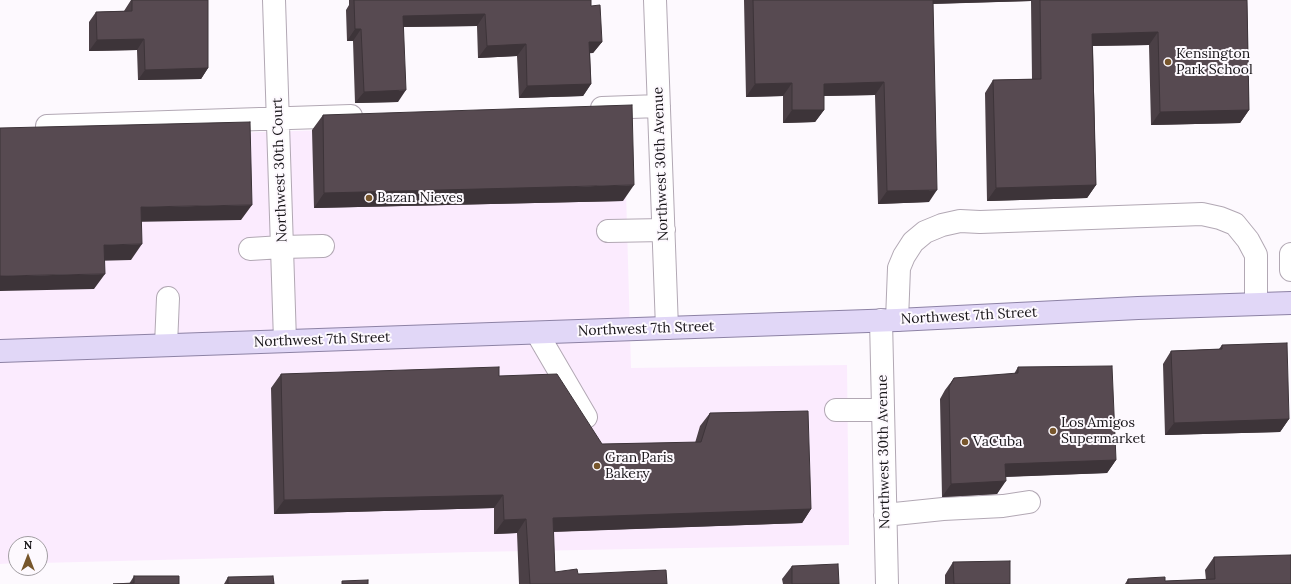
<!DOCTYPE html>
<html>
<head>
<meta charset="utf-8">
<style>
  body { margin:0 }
  #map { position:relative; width:1291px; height:584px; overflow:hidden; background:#fdf9fe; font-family:Lora,serif }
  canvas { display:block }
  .north { position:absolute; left:8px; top:536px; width:40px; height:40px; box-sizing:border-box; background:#fdf9fe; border:1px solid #a19da2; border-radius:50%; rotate:0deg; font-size:11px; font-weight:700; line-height:16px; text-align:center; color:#161317 }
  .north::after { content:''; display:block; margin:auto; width:14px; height:18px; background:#77562c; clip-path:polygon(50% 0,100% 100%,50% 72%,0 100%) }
</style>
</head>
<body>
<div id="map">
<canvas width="1291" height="584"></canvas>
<div class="north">N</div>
</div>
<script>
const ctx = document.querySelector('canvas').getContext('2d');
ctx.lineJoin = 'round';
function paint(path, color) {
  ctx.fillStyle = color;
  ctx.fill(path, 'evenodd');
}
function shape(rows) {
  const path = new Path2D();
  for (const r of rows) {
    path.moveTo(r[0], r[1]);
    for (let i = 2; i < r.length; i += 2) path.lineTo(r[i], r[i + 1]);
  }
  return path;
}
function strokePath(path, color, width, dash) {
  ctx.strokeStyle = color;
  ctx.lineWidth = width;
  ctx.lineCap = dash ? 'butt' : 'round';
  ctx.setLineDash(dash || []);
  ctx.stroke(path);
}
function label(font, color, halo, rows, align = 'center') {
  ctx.font = font + ' Lora,serif';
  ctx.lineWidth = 4;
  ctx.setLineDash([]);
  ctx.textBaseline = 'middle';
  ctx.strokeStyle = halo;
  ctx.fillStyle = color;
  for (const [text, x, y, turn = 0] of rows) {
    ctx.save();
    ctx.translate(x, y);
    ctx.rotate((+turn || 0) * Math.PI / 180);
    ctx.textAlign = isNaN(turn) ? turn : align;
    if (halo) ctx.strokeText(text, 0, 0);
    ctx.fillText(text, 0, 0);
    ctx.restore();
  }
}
paint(shape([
  [624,121,631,368,847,365,849,545,473,552,40,563,40,544,16,544,16,563,0,564,0,140]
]), '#fbebfe');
const minor = shape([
  [274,0,285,341],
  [655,0,667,328],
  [602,108,659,106],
  [47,126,351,116],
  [608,231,664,230],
  [250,249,282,247,323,246],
  [1291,254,1291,270],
  [881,320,887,584],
  [897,320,899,268,904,256,913,242,925,232,942,225,960,221,980,222,1202,214,1220,218,1235,224,1248,240,1256,255,1256,304],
  [537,333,586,417],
  [166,345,168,298],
  [836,410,883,410],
  [885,515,943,509,1003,506,1029,502]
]);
const major = shape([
  [0,351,897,320,1138,308,1291,303]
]);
strokePath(minor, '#b2a8b4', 24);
strokePath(major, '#8d82a5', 24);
strokePath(minor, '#fff', 22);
strokePath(major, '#e1d7f7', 22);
paint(shape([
  [131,0,208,0,208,68,201,79,138,80,137,50,89,51,89,22,96,12,124,11],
  [349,0,591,0,591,6,602,42,593,53,590,53,591,84,583,96,519,98,517,56,478,58,477,26,404,27,398,102,355,103,353,41,347,41,346,10,349,5],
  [744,0,1247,0,1249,110,1240,123,1151,125,1149,45,1093,46,1096,185,1087,198,987,201,985,93,993,80,1032,79,1031,1,933,4,929,202,878,204,875,95,824,96,824,110,815,122,783,123,783,96,746,97],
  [323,115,623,201,314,208,312,130],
  [1222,345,1289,419,1280,432,1165,435,1163,364,1171,351,1219,349],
  [1018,367,1116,460,1107,473,1006,477,997,494,942,497,940,399,945,390,954,378,1014,374],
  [281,374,499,376,602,444,695,443,700,426,710,413,811,509,802,523,553,532,555,572,667,584,519,584,517,533,494,534,494,508,274,514,271,388],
  [1214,557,1291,584,1125,584,1128,579,1165,581,1206,580,1205,570],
  [953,562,1010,584,945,584,945,575],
  [792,566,839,584,783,584,782,579],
  [134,576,179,584,129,584],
  [228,577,274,584,224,584]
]), '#4b4046');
paint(shape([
  [926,0,1032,0,1031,1,924,4],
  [485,14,477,26,395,27,403,16],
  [355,29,361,29,353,41,347,41],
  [1158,32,1149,45,1083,46,1092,34],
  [144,39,137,50,89,51,97,40],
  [589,42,602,42,593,53,581,54],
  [526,44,517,56,478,58,487,46],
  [208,68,201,79,138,80,145,70],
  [884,82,875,95,815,96,824,84],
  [792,83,783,96,746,97,755,84],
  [591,84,583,96,519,98,527,86],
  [406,90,398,102,355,103,364,92],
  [792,110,824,110,815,122,783,123],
  [1249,110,1240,123,1151,125,1160,112],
  [634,185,623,201,314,208,324,193],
  [1096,185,1087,198,987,201,996,188],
  [937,190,929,202,878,204,887,191],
  [252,205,241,220,130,222,141,207],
  [142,244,131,260,93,261,104,245],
  [105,274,94,289,0,291,0,276],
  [1289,419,1280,432,1165,435,1174,423],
  [1116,460,1107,473,996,477,1005,464],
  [1006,481,997,494,942,497,951,484],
  [503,495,494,508,274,514,284,500],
  [811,509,802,523,543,532,553,518],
  [526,519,517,533,494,534,504,520]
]), '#3d3439');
const building = shape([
  [132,0,208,0,208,68,145,70,144,39,97,40,96,12,132,11,132,0],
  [354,0,591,0,591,6,600,5,602,42,589,42,591,84,527,86,526,44,487,46,485,14,403,16,406,90,364,92,361,29,355,29,354,0],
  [753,0,933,0,937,190,887,191,884,82,824,84,824,110,792,110,792,83,755,84,753,0],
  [1040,0,1247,0,1249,110,1160,112,1158,32,1092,34,1096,185,996,188,993,80,1041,79,1040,0],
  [632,105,634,185,324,193,323,115,632,105],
  [250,122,252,205,141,207,142,244,104,245,105,274,0,276,0,128,250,122],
  [1287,343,1289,419,1174,423,1171,351,1222,349,1222,345,1287,343],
  [1112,366,1116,460,1005,464,1006,481,951,484,949,387,954,378,1018,373,1018,367,1112,366],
  [499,367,499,376,557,374,602,444,701,442,710,413,808,411,811,509,553,518,555,572,577,569,578,574,666,570,667,584,530,584,526,519,504,520,503,495,284,500,281,374,499,367],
  [1291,555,1291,584,1128,584,1128,579,1165,577,1165,581,1215,579,1214,557,1291,555],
  [1010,561,1010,584,954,584,953,562,1010,561],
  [838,564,839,584,792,584,792,566,838,564],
  [134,576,179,576,179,584,113,584,134,583,134,576],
  [273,576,274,584,228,584,228,577,273,576],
  [368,580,368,584,342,584,342,581,368,580]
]);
paint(building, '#574a51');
strokePath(building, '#3d3439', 1);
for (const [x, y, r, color] of [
  [1168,62,4,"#77562c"],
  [369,198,4,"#77562c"],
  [1053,431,4,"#77562c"],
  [965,442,4,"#77562c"],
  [597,466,4,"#77562c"]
]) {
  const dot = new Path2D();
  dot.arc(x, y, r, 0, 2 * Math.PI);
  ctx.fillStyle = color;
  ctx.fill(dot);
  strokePath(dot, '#fdf9fe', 1.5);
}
label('14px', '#161317', '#fdf9fe', [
  ["Kensington",1176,54],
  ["Park School",1176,70],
  ["Bazan Nieves",377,198],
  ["Los Amigos",1061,423],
  ["Supermarket",1061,439],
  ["VaCuba",973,442],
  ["Gran Paris",605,458],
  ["Bakery",605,474]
], 'left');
label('14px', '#161317', '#fdf9fe', [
  ["Northwest 30th Avenue",661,164,-92],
  ["Northwest 30th Court",280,170,-92],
  ["Northwest 7th Street",969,316,-3],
  ["Northwest 7th Street",646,329,-2],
  ["Northwest 7th Street",322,340,-2],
  ["Northwest 30th Avenue",884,452,-91]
]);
</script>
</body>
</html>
